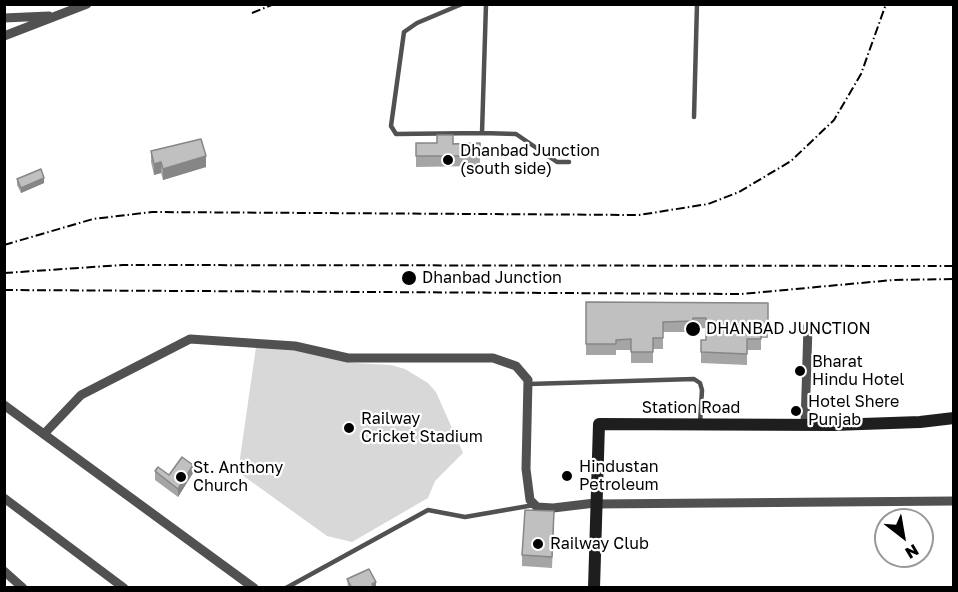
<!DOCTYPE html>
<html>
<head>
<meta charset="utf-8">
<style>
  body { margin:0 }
  #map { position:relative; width:958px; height:592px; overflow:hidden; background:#fff; font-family:"Golos Text",sans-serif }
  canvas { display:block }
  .frame { position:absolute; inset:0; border:6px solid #000; pointer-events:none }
  .north { position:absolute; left:874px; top:508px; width:60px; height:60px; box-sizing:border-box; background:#fff; border:2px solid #999; border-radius:50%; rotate:149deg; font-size:16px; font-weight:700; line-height:24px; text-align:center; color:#000 }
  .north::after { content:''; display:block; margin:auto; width:21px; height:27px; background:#000; clip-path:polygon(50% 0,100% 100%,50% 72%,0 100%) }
</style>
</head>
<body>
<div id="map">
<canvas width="958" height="592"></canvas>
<div class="frame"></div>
<div class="north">N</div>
</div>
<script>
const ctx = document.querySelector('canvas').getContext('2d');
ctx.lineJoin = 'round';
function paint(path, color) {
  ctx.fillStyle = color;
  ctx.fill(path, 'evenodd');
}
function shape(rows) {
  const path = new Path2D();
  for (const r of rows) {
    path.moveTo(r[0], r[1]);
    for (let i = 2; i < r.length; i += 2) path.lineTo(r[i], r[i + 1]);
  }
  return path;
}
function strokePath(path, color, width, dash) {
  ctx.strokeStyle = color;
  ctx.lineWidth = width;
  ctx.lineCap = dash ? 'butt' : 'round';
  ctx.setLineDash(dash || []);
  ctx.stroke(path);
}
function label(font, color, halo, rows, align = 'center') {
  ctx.font = font + ' "Golos Text",sans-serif';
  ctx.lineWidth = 4.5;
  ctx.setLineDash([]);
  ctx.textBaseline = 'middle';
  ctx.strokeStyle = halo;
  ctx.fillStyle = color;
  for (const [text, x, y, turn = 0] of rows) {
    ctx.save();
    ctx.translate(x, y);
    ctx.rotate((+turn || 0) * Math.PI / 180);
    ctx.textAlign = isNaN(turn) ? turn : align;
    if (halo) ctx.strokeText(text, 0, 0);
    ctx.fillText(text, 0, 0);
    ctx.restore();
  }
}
paint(shape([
  [256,347,289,349,355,363,391,365,405,369,428,383,436,392,463,453,435,481,428,498,352,542,327,536,238,472]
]), '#d8d8d8');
strokePath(shape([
  [462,4,417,23,404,32,391,126,396,134,482,133,486,4],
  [694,117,697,4],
  [482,133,516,134,557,162,569,162],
  [529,384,694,379,700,383,702,390,700,423],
  [286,588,428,510,465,517,534,505]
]), '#515151', 4.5);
strokePath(shape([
  [4,18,49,16],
  [4,36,87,4],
  [4,405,254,588],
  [805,425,808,326],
  [44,434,81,395,190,339,295,346,348,358,493,358,516,366,528,380,526,469,530,500,537,507,553,508,595,503],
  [4,498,124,588],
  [595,504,954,501],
  [4,571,23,588]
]), '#515151', 9);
strokePath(shape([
  [594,588,599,424,833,425,920,422,954,418]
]), '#1e1e1e', 12);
strokePath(shape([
  [252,13,274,4],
  [4,245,93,219,152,212,639,215,708,204,739,192,791,161,834,120,861,74,886,4],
  [4,273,123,265,954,266],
  [4,290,741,294,893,280,954,279]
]), '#000', 2, [9, 3, 1.5, 3]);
paint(shape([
  [416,143,480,143,480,166,416,167],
  [151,151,206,167,163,180,161,173,154,175,151,162],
  [17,179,44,183,21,193,17,185],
  [586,302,768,303,768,338,761,338,761,350,747,350,747,365,701,363,701,340,706,340,706,328,693,329,693,332,663,332,663,349,653,349,653,363,631,363,631,350,616,350,616,355,586,355],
  [155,471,169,475,193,473,178,497,155,480],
  [554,522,552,568,522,566,522,555],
  [347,579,376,588,348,588]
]), '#a5a5a5');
paint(shape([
  [206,156,206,167,163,180,163,169],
  [161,162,161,173,154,175,154,164],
  [44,178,44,183,21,193,21,188],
  [193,465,193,473,178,497,178,489],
  [376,582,376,588,372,588,372,584]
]), '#868686');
const building = shape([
  [437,135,453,135,453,144,480,143,480,156,416,156,416,143,437,143,437,135],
  [201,139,206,156,163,169,161,162,154,164,151,151,201,139],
  [41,169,44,178,21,188,17,179,41,169],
  [586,302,768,303,768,327,761,327,761,339,747,339,747,354,701,352,701,340,706,340,706,318,693,318,693,321,663,322,663,338,653,338,653,352,631,352,631,339,616,340,616,344,586,344,586,302],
  [182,457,193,465,178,489,155,471,158,467,169,475,182,457],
  [525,510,554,511,552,557,522,555,525,510],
  [369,569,376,582,372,584,373,587,352,588,347,579,369,569]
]);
paint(building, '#c0c0c0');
strokePath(building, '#868686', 1.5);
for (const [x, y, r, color] of [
  [448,160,6,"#000"],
  [409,278,8,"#000"],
  [693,329,8,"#000"],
  [800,371,6,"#000"],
  [796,411,6,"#000"],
  [349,428,6,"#000"],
  [567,476,6,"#000"],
  [181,477,6,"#000"],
  [538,544,6,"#000"]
]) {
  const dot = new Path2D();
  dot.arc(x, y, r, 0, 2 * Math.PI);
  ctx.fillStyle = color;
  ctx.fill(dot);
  strokePath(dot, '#fff', 2);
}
label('16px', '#000', '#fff', [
  ["Dhanbad Junction",460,151],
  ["(south side)",460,169],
  ["Dhanbad Junction",422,278],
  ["DHANBAD JUNCTION",706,329],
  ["Bharat",812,362],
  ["Hindu Hotel",812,380],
  ["Hotel Shere",808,402],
  ["Punjab",808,420],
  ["Railway",361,419],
  ["Cricket Stadium",361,437],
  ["Hindustan",579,467],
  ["Petroleum",579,485],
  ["St. Anthony",193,468],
  ["Church",193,486],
  ["Railway Club",550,544]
], 'left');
label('16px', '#000', '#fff', [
  ["Station Road",691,408]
]);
</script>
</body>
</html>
